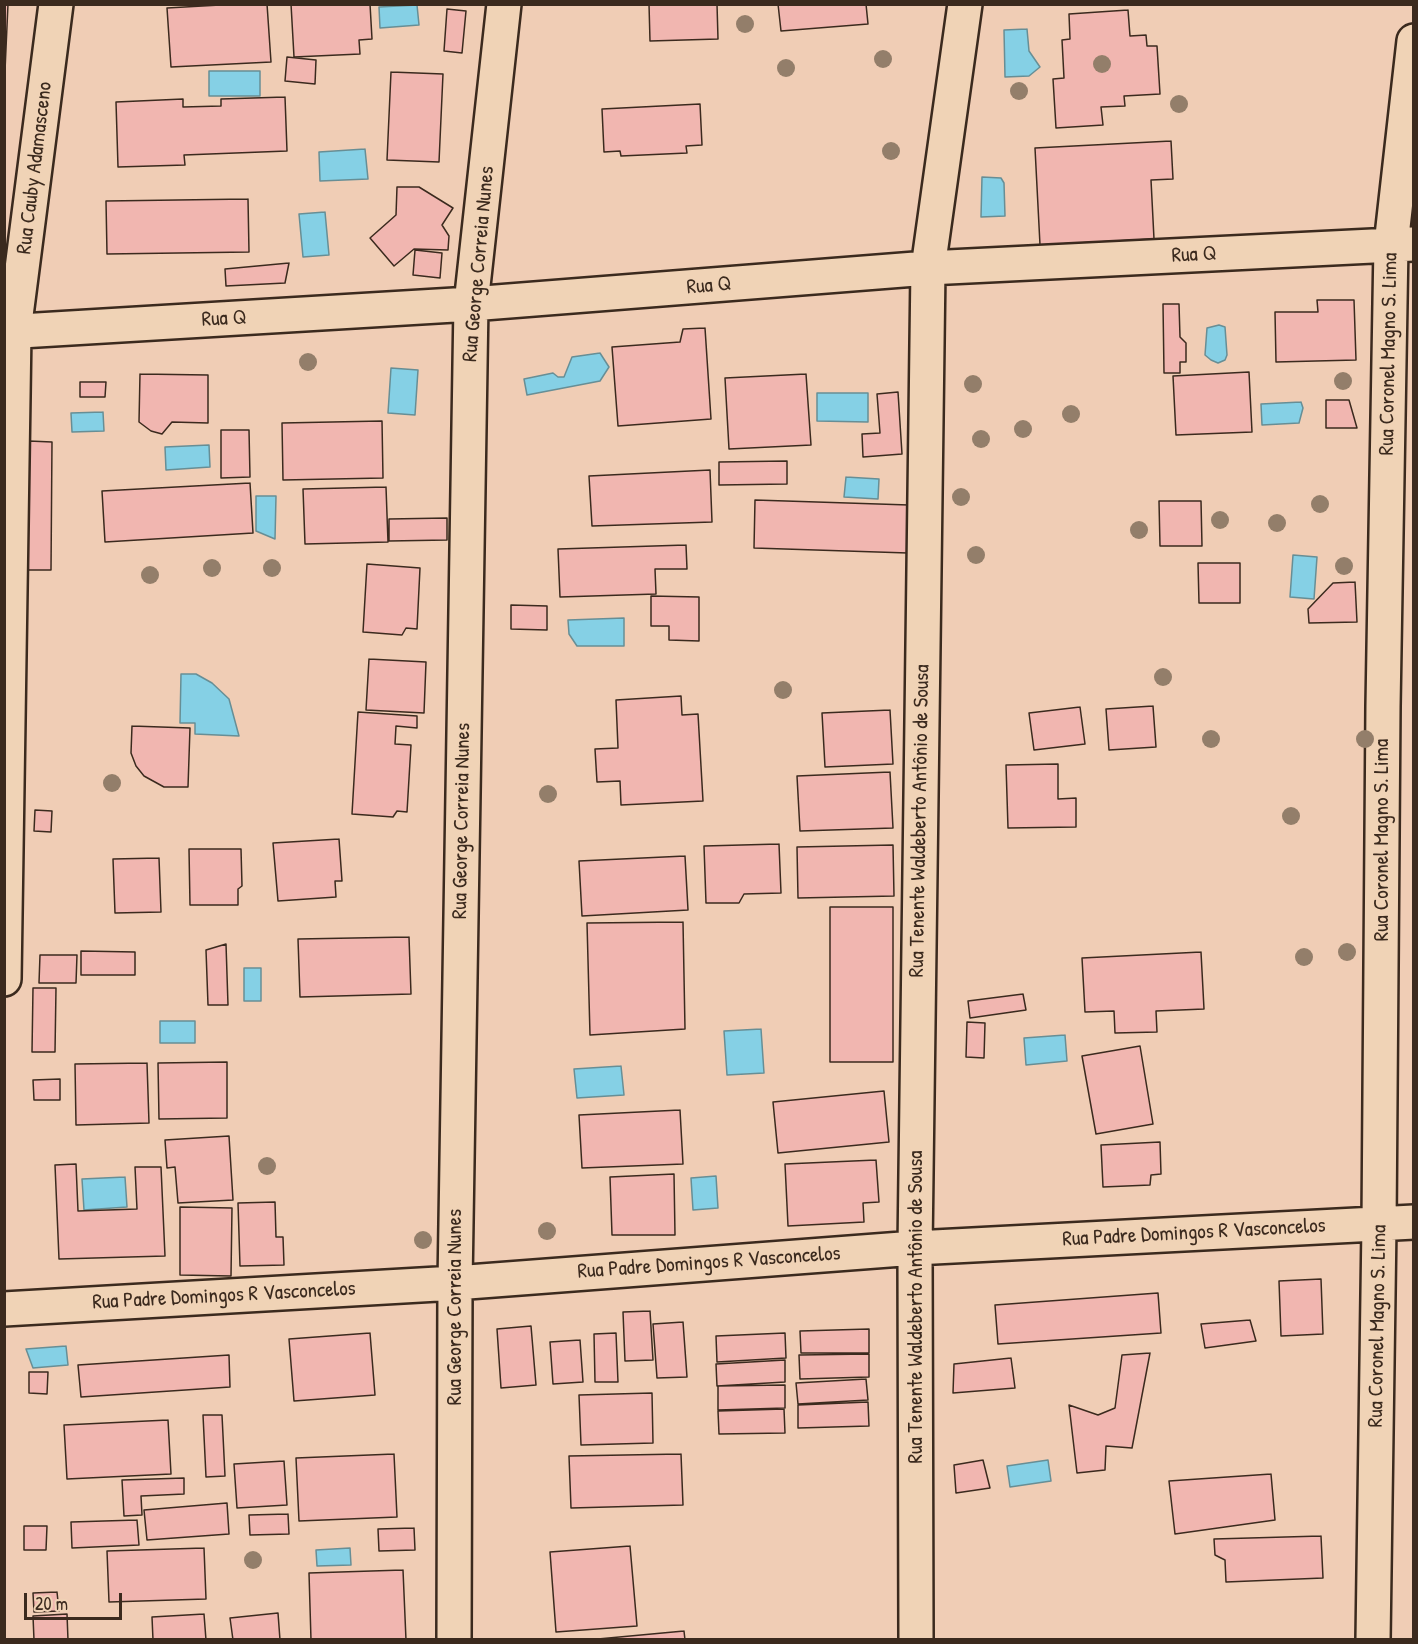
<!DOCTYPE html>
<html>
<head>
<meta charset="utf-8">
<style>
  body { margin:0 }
  #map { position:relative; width:1418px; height:1644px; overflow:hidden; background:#f0cdb5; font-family:"Patrick Hand",sans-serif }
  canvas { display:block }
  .frame { position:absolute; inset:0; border:6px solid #3b2a1e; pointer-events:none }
  .scale { position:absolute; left:24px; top:1593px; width:98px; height:27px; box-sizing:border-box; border:3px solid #3b2a1e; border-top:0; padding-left:8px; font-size:18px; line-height:21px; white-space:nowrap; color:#3b2a1e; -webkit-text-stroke:4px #f0d3b6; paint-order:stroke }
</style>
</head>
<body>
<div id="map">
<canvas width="1418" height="1644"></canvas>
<div class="frame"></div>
<div class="scale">20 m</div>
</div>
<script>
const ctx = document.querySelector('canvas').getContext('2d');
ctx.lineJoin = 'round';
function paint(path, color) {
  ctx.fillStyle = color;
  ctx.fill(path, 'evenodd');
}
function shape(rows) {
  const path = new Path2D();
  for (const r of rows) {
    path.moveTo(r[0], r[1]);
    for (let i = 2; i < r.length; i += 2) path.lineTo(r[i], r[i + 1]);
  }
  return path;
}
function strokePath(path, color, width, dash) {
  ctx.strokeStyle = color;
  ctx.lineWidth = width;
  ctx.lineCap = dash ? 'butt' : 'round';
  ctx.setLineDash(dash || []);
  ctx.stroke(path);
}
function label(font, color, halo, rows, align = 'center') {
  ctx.font = font + ' "Patrick Hand",sans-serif';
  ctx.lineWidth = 4.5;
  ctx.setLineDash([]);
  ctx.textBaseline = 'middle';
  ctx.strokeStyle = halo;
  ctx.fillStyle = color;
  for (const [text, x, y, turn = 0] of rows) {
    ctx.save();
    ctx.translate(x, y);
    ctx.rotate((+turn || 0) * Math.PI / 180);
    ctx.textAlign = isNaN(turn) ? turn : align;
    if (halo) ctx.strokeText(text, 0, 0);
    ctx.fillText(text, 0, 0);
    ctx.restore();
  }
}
const water = shape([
  [417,5,419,25,380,28,379,7,417,5],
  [1027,29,1029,51,1040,67,1029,76,1005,77,1004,30,1027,29],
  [209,71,260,71,260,96,209,96,209,71],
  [365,149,368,179,320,181,319,152,365,149],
  [982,177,1001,178,1004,183,1005,216,981,217,982,177],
  [325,212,329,255,303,257,299,214,325,212],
  [1219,325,1225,327,1227,355,1225,360,1218,363,1211,360,1205,355,1207,328,1219,325],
  [600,353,609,367,600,381,527,395,524,379,553,373,558,377,564,377,572,357,600,353],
  [391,368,418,370,415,415,388,413,391,368],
  [817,393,868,393,868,422,817,421,817,393],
  [1301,402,1303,408,1299,423,1262,425,1261,404,1301,402],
  [103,412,104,431,72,432,71,413,103,412],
  [209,445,210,467,166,470,165,447,209,445],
  [846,477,879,479,878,499,844,497,846,477],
  [256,496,276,496,275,539,256,531,256,496],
  [1293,555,1317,557,1314,599,1290,597,1293,555],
  [624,618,624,646,577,646,569,634,568,620,624,618],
  [181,674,196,674,212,683,229,699,239,736,195,734,195,723,180,723,181,674],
  [244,968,261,968,261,1001,244,1001,244,968],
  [160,1021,195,1021,195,1043,160,1043,160,1021],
  [761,1029,764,1073,727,1075,724,1031,761,1029],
  [1065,1035,1067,1061,1026,1065,1024,1038,1065,1035],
  [621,1066,624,1095,577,1098,574,1069,621,1066],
  [716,1176,718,1208,693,1210,691,1178,716,1176],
  [125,1177,127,1207,84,1210,82,1179,125,1177],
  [66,1346,68,1365,33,1368,26,1349,66,1346],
  [1048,1460,1051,1481,1010,1487,1007,1466,1048,1460],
  [350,1548,351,1565,317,1566,316,1550,350,1548]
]);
paint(water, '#85d0e5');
strokePath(water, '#678e95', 1.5);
const building = shape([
  [4,4,8,4,4,93,4,4],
  [238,4,267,4,271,62,171,67,167,8,238,4],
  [291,4,370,4,372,39,359,40,360,54,294,57,291,4],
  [649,4,717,4,718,39,650,41,649,4],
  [778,4,866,4,868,24,781,31,778,4],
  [447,9,466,11,462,53,444,51,447,9],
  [1128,10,1130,36,1146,35,1147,46,1157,46,1160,94,1124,96,1125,106,1101,107,1103,125,1056,128,1053,79,1064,78,1062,40,1070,39,1069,14,1128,10],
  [287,57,316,60,315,84,285,81,287,57],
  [391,72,443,74,439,162,387,160,391,72],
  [285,97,287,151,184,155,185,165,118,167,116,102,183,99,183,107,221,106,221,99,285,97],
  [700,104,702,145,686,146,687,153,621,156,620,151,604,152,602,109,700,104],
  [1171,141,1173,179,1151,180,1154,239,1040,245,1035,148,1171,141],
  [397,187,419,187,453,208,442,225,449,236,448,250,414,249,394,266,370,238,396,215,397,187],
  [248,199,249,252,107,254,106,201,248,199],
  [415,250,442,253,440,278,413,275,415,250],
  [289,263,285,283,226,286,225,269,289,263],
  [1317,300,1354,300,1356,360,1276,362,1275,312,1318,312,1317,300],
  [1163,304,1179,304,1180,337,1186,343,1186,362,1180,362,1180,373,1164,373,1163,304],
  [705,328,711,419,618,426,612,347,680,342,683,329,705,328],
  [1249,372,1252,432,1176,435,1173,376,1249,372],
  [140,374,208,375,208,423,172,422,162,434,151,431,139,422,140,374],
  [806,374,811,445,729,449,725,378,806,374],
  [80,382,106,382,105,397,80,397,80,382],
  [898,392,902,454,863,457,862,434,880,433,877,394,898,392],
  [1326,400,1349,400,1357,428,1326,428,1326,400],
  [382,421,383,478,283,480,282,423,382,421],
  [221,430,249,430,250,477,221,478,221,430],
  [29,441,52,442,51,570,27,570,29,441],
  [787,461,787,484,719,485,719,462,787,461],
  [710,470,712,522,592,526,589,476,710,470],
  [250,483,253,533,105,542,102,491,250,483],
  [386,487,388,542,305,544,303,489,386,487],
  [755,500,909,505,908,553,754,548,755,500],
  [1159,501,1201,501,1202,546,1160,546,1159,501],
  [447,518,447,540,389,541,389,519,447,518],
  [686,545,687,569,655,569,656,594,560,597,558,549,686,545],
  [1198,563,1240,563,1240,603,1199,603,1198,563],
  [367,564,420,568,417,629,406,628,402,635,363,632,367,564],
  [1355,582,1357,622,1309,623,1308,609,1333,583,1355,582],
  [651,596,699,597,699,641,669,640,669,626,651,626,651,596],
  [511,605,547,606,547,630,511,629,511,605],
  [369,659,426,662,424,713,366,710,369,659],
  [681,696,682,715,698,714,703,801,621,805,620,781,597,782,595,749,618,748,616,700,681,696],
  [1153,706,1156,747,1109,750,1106,709,1153,706],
  [1080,707,1085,744,1034,750,1029,713,1080,707],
  [890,710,893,764,825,767,822,713,890,710],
  [358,712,417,716,417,728,396,726,395,744,411,745,407,812,397,811,393,817,352,814,358,712],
  [132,726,190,728,188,787,164,787,144,776,136,766,131,753,132,726],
  [1058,764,1058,799,1076,798,1076,827,1008,828,1006,765,1058,764],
  [890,772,893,828,800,831,797,776,890,772],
  [35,810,52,811,51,832,34,831,35,810],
  [339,839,342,881,335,881,336,897,278,901,273,843,339,839],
  [779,844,781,893,744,894,739,903,706,903,704,846,779,844],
  [893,845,894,896,798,898,797,847,893,845],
  [189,849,241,849,242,886,238,889,238,905,190,905,189,849],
  [685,856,688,910,582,916,579,861,685,856],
  [159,858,161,912,115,913,113,859,159,858],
  [830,907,893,907,893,1062,830,1062,830,907],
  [683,922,685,1029,590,1035,587,923,683,922],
  [409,937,411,994,300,997,298,939,409,937],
  [226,944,228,1005,208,1005,206,950,226,944],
  [81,951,135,952,135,975,81,975,81,951],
  [1201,952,1204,1009,1156,1011,1157,1032,1115,1033,1114,1011,1085,1012,1082,958,1201,952],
  [40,955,77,955,76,983,39,983,40,955],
  [33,988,56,988,55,1052,32,1052,33,988],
  [1023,994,1026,1010,970,1018,968,1001,1023,994],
  [967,1022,985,1023,984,1058,966,1057,967,1022],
  [1140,1046,1153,1124,1096,1134,1082,1056,1140,1046],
  [227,1062,227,1118,159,1119,158,1063,227,1062],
  [147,1063,149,1123,76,1125,75,1064,147,1063],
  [60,1079,60,1100,34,1100,33,1080,60,1079],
  [884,1091,889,1142,778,1153,773,1102,884,1091],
  [680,1110,683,1164,582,1168,579,1115,680,1110],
  [229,1136,233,1200,178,1203,175,1167,167,1168,165,1140,229,1136],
  [1160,1142,1161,1174,1151,1175,1150,1185,1103,1187,1101,1145,1160,1142],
  [876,1160,879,1202,863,1203,864,1222,788,1226,785,1164,876,1160],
  [76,1164,78,1211,137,1209,135,1167,161,1167,165,1256,59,1259,55,1165,76,1164],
  [674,1174,675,1235,612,1235,610,1177,674,1174],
  [275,1202,276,1237,283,1237,284,1265,240,1266,238,1203,275,1202],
  [180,1207,232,1208,231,1276,180,1275,180,1207],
  [1321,1279,1323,1334,1281,1336,1279,1281,1321,1279],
  [1158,1293,1161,1333,998,1344,995,1305,1158,1293],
  [650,1311,653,1360,625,1361,623,1312,650,1311],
  [1250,1320,1256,1341,1205,1348,1201,1324,1250,1320],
  [683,1322,687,1377,657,1378,653,1324,683,1322],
  [531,1326,536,1385,501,1388,497,1329,531,1326],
  [869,1329,869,1353,801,1353,800,1331,869,1329],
  [370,1333,375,1395,294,1401,289,1339,370,1333],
  [616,1333,618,1382,595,1382,594,1334,616,1333],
  [785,1333,786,1358,717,1362,716,1336,785,1333],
  [580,1340,583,1382,553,1384,550,1342,580,1340],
  [1150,1353,1132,1448,1106,1446,1105,1470,1077,1473,1069,1405,1098,1415,1115,1408,1122,1355,1150,1353],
  [869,1354,869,1377,800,1379,799,1355,869,1354],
  [229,1355,230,1387,81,1397,78,1365,229,1355],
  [1011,1358,1015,1388,953,1393,954,1364,1011,1358],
  [785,1360,785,1382,717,1386,716,1364,785,1360],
  [29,1372,48,1372,47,1394,29,1393,29,1372],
  [866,1379,868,1400,798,1404,796,1383,866,1379],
  [785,1385,785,1408,718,1410,718,1386,785,1385],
  [652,1393,653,1443,581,1445,579,1395,652,1393],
  [868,1402,869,1426,798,1428,798,1405,868,1402],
  [784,1409,785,1433,719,1434,718,1411,784,1409],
  [203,1415,222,1415,225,1476,206,1477,203,1415],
  [168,1420,171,1474,67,1479,64,1425,168,1420],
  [394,1454,397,1517,299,1521,296,1458,394,1454],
  [681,1454,683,1505,571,1508,569,1456,681,1454],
  [983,1460,990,1488,956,1493,954,1465,983,1460],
  [284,1461,287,1505,237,1508,234,1464,284,1461],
  [1271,1474,1275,1520,1175,1534,1169,1481,1271,1474],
  [184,1478,184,1494,141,1496,142,1515,124,1516,122,1480,184,1478],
  [227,1503,229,1534,147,1540,144,1510,227,1503],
  [288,1514,289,1534,250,1535,249,1515,288,1514],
  [137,1520,139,1545,72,1548,71,1522,137,1520],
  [24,1526,47,1526,46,1550,24,1550,24,1526],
  [414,1528,415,1550,379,1551,378,1529,414,1528],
  [1321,1536,1323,1578,1226,1582,1225,1560,1215,1555,1214,1539,1321,1536],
  [630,1546,637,1626,556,1632,550,1552,630,1546],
  [204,1548,206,1599,109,1602,107,1551,204,1548],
  [403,1570,406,1640,311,1640,309,1573,403,1570],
  [57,1592,59,1611,34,1612,33,1593,57,1592],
  [278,1613,280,1640,233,1640,230,1618,278,1613],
  [67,1614,68,1640,34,1640,33,1616,67,1614],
  [204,1614,206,1640,153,1640,152,1617,204,1614],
  [684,1631,685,1640,587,1640,684,1631]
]);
paint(building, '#f1b6b0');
strokePath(building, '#3b2a1e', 1.5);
const minor = shape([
  [4,332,471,304,928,268,1413,244],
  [4,979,14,331,56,4],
  [4,1309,455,1283,915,1248,1414,1222],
  [454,1640,455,1283,471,304,504,4],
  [916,1640,915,1248,928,268,965,4],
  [1373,1640,1379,1225,1383,706,1391,245,1414,41]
]);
strokePath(minor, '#3b2a1e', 38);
strokePath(minor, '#f0d3b6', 33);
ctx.fillStyle = '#937e6a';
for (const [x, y] of [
  [745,24],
  [883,59],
  [1102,64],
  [786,68],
  [1019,91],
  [1179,104],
  [891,151],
  [308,362],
  [1343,381],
  [973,384],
  [1071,414],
  [1023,429],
  [981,439],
  [961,497],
  [1320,504],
  [1220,520],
  [1277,523],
  [1139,530],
  [976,555],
  [1344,566],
  [212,568],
  [272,568],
  [150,575],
  [1163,677],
  [783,690],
  [1211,739],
  [1365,739],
  [112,783],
  [548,794],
  [1291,816],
  [1347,952],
  [1304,957],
  [267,1166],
  [547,1231],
  [423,1240],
  [253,1560]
]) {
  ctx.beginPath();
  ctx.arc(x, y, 9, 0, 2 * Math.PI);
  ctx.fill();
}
label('21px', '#3b2a1e', '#f0d3b6', [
  ["Rua Cauby Adamasceno",35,168,-83],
  ["Rua Q",1194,255,-3],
  ["Rua George Correia Nunes",479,264,-85],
  ["Rua Q",709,286,-5],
  ["Rua Q",224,319,-3],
  ["Rua Coronel Magno S. Lima",1389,354,-89],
  ["Rua George Correia Nunes",462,821,-89],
  ["Rua Tenente Waldeberto Antônio de Sousa",920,821,-89],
  ["Rua Coronel Magno S. Lima",1382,840,-90],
  ["Rua Padre Domingos R Vasconcelos",1194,1233,-3],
  ["Rua Padre Domingos R Vasconcelos",709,1263,-4],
  ["Rua Padre Domingos R Vasconcelos",224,1296,-3],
  ["Rua George Correia Nunes",455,1307,-90],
  ["Rua Tenente Waldeberto Antônio de Sousa",916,1307,-90],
  ["Rua Coronel Magno S. Lima",1378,1326,-89]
]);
</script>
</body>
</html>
